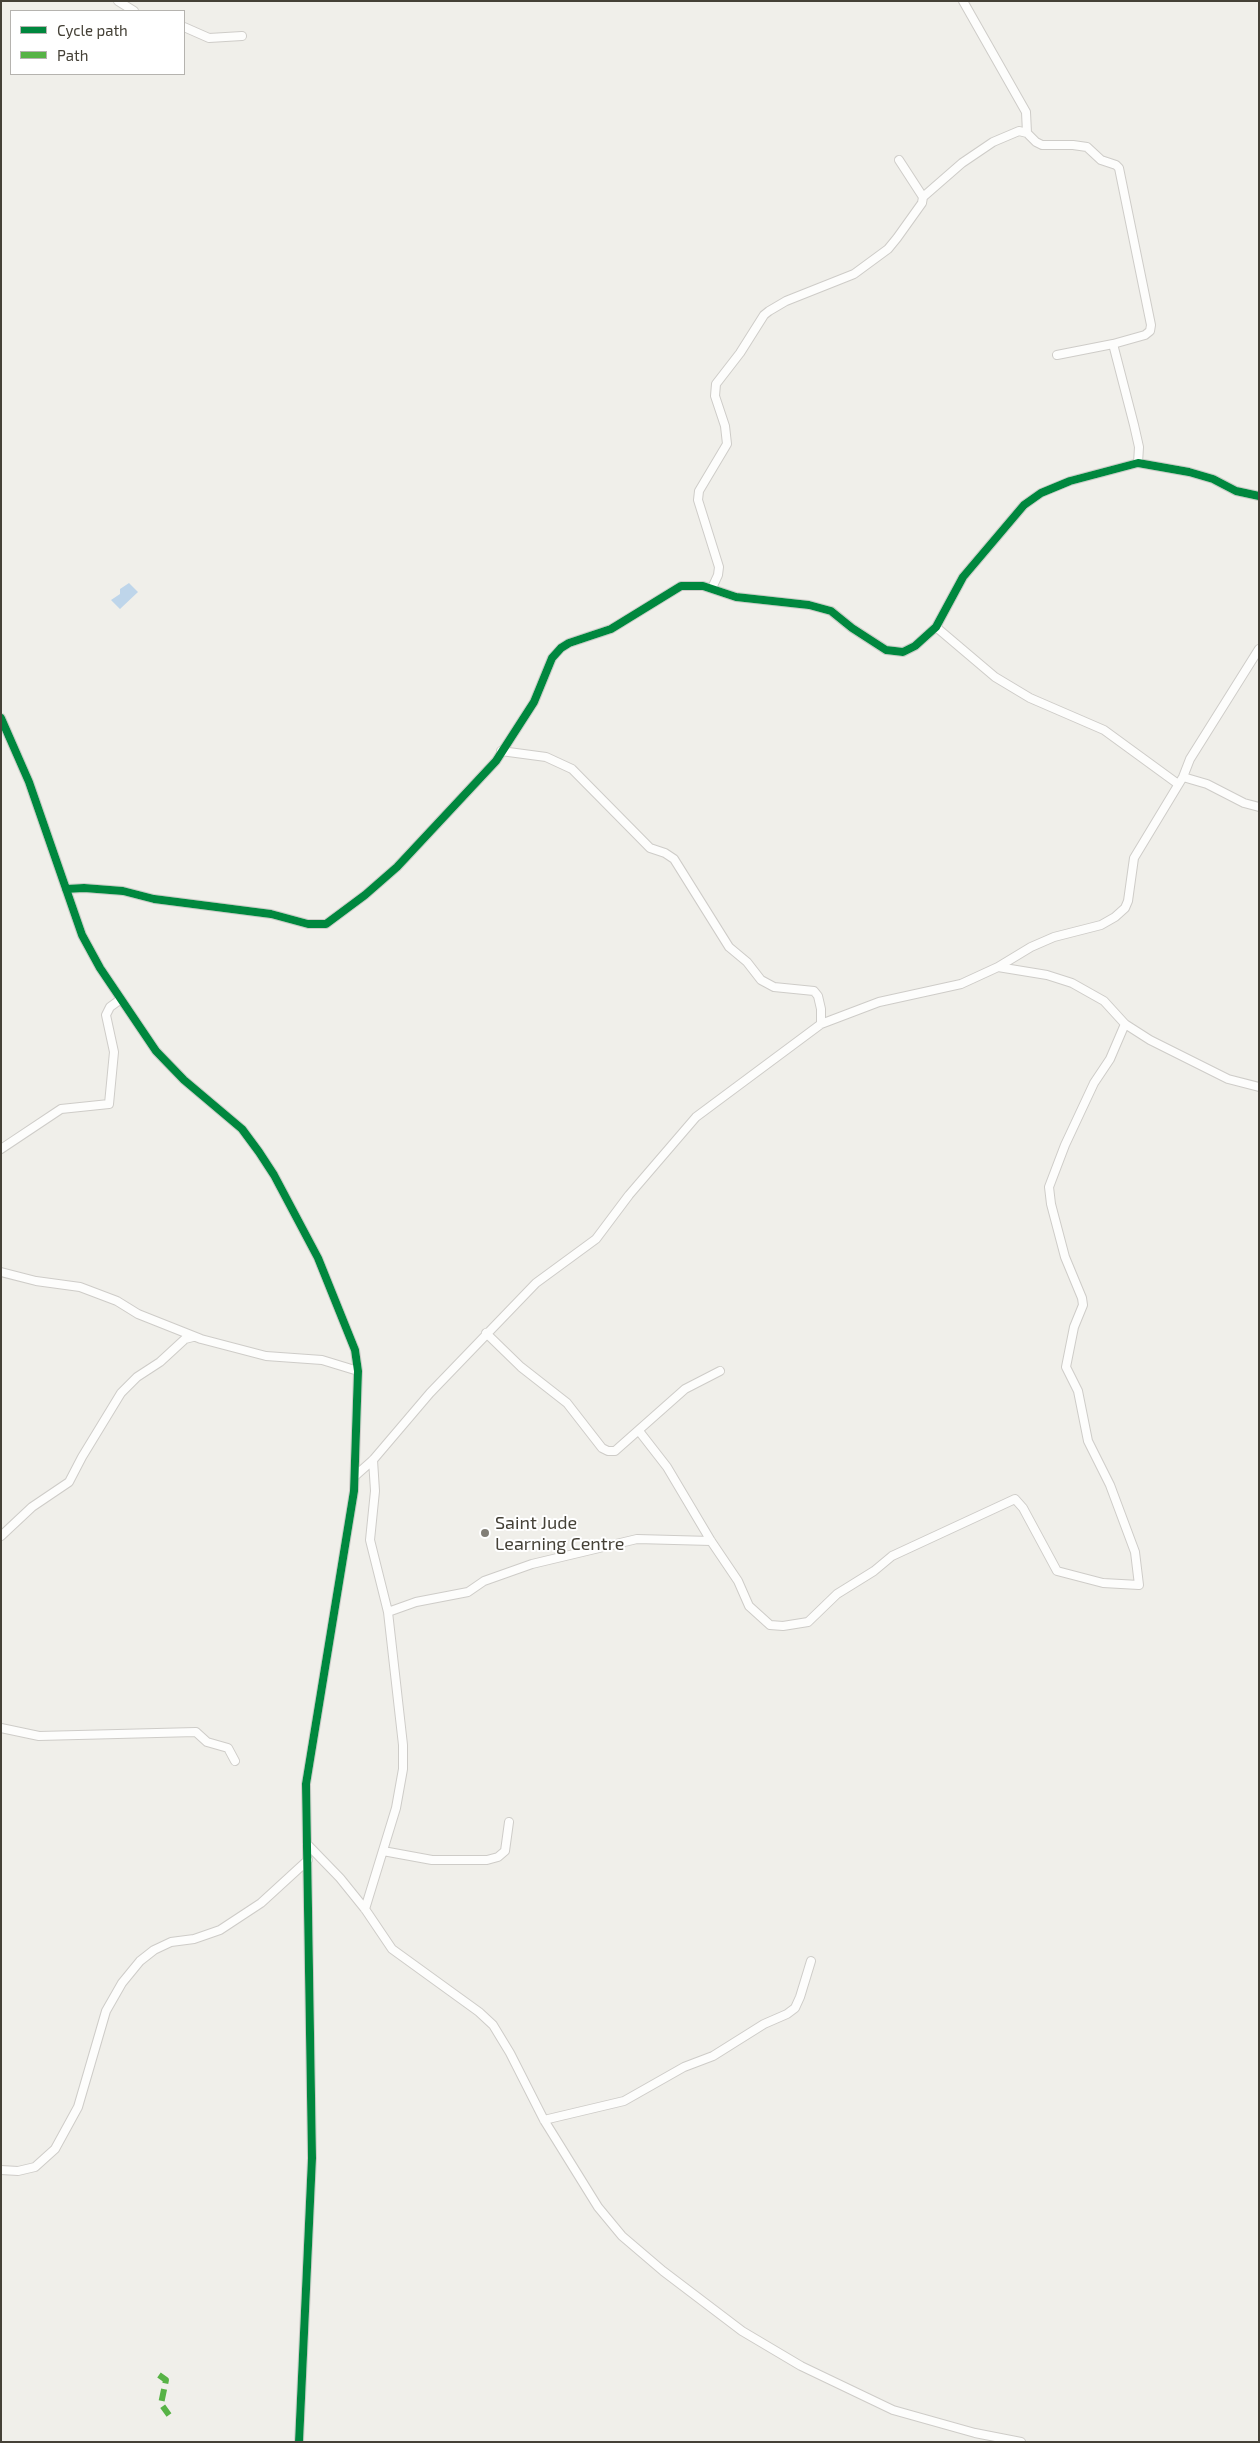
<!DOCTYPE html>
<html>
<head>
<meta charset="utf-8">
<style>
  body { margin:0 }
  #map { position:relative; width:1260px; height:2443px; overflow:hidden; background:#f0efea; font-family:"Exo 2",sans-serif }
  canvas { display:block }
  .frame { position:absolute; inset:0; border:2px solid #454137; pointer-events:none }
  .legend { position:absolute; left:10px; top:10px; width:175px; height:65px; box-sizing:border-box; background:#fff; border:1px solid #b5b3af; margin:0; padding:6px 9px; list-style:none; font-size:15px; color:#454137 }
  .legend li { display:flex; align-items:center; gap:10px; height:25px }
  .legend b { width:25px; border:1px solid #b5b3af }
</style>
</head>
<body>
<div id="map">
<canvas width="1260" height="2443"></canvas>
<div class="frame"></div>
<ul class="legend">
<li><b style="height:6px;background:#00873e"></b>Cycle path</li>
<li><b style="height:6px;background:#57b346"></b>Path</li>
</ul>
</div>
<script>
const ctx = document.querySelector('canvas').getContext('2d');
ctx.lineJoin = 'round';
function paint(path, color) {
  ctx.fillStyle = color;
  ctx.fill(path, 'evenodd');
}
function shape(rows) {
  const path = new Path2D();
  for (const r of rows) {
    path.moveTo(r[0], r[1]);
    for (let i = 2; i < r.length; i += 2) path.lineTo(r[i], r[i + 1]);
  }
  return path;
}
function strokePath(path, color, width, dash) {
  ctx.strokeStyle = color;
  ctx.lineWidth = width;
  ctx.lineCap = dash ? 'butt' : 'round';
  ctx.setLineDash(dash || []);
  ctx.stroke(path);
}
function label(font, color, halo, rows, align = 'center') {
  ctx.font = font + ' "Exo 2",sans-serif';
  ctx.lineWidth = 4;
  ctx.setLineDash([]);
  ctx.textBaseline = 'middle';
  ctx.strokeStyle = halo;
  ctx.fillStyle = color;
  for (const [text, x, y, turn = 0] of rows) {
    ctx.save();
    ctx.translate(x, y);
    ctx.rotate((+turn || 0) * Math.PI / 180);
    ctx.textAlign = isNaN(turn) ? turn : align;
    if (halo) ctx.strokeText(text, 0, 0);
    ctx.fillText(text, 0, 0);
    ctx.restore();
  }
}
paint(shape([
  [129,583,138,592,120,609,111,600,120,594,120,589]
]), '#bed5ea');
const street = shape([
  [118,1,134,11],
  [963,1,1026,112,1027,133],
  [184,27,209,38,242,36],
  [923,197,962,163,993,142,1019,131,1027,133,1036,142,1042,145,1073,145,1087,147,1101,160,1116,165,1119,168,1151,325,1150,331,1145,335,1113,344,1057,355],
  [1113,344,1134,425,1139,447,1138,463],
  [712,588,718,575,719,567,698,500,699,491,727,444,725,426,715,396,716,384,740,353,764,315,769,311,786,301,854,274,888,249,897,238,922,203,923,197,899,160],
  [936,627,995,677,1030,698,1104,730,1178,784],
  [1,718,29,782,82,935,100,968,156,1051,184,1080,242,1129,259,1152,274,1175,318,1258,355,1350,358,1371,354,1491,306,1784,312,2158,299,2442],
  [501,751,546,757,572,769,650,848,665,853,674,859,729,947,747,962,761,980,774,987,814,991,818,996,821,1009,821,1024],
  [1183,777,1207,784,1244,803,1259,807],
  [66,889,84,888,123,891,154,899,271,914,308,924,326,924,365,895,397,867,496,761,534,702,552,658,561,648,569,643,611,629,681,586,703,586,736,597,809,605,831,611,852,628,886,650,903,652,915,646,936,627,963,577,1024,505,1041,493,1070,481,1138,463,1189,472,1213,479,1236,491,1259,496],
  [998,967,1047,975,1072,983,1104,1001,1125,1024,1150,1040,1228,1079,1259,1087],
  [1,1149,61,1109,109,1104,114,1052,106,1015,110,1007,121,999],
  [1,1272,36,1281,80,1287,117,1301,138,1314,201,1339,266,1356,322,1360,358,1371],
  [486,1333,521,1367,567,1403,602,1448,608,1451,615,1451,685,1389,720,1371],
  [639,1431,667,1467,711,1541,738,1581,749,1606,770,1625,783,1626,808,1622,837,1594,874,1571,892,1556,1015,1499,1023,1508,1057,1571,1103,1583,1139,1585,1135,1552,1110,1485,1088,1441,1078,1391,1066,1367,1074,1327,1083,1305,1082,1298,1065,1257,1051,1204,1049,1187,1065,1145,1094,1083,1110,1059,1125,1024],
  [355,1476,373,1460,430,1393,536,1283,596,1239,629,1195,696,1117,821,1024,879,1002,961,984,998,967,1031,947,1054,937,1101,925,1115,917,1125,908,1128,901,1134,858,1183,777,1190,759,1259,649],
  [1,1536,32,1507,69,1482,82,1457,121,1393,137,1377,160,1362,185,1339,193,1337],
  [388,1612,416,1602,468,1592,484,1581,532,1564,637,1539,711,1541],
  [1,1728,39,1736,196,1732,207,1742,228,1748,235,1761],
  [307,1844,340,1878,365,1909,392,1949,479,2012,493,2025,510,2053,544,2120,598,2207,622,2236,663,2271,742,2331,801,2366,893,2410,975,2433,1021,2442],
  [383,1851,432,1860,487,1860,498,1857,505,1851,509,1822],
  [365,1909,396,1808,403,1769,403,1745,388,1612,370,1540,375,1491,373,1460],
  [544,2120,624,2101,684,2067,713,2056,764,2024,787,2014,795,2008,800,1997,811,1961],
  [1,2170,18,2171,35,2167,55,2149,78,2107,106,2011,122,1983,140,1961,154,1950,171,1942,194,1939,220,1930,261,1903,308,1860]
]);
strokePath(street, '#ceccc8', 10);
strokePath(street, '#fdfdfc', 8);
strokePath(shape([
  [159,2375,166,2380,161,2404,169,2415]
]), '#57b346', 6, [12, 6]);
strokePath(shape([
  [1,718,29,782,82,935,100,968,156,1051,184,1080,242,1129,259,1152,274,1175,318,1258,355,1350,358,1371,354,1491,306,1784,312,2158,299,2442],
  [66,889,84,888,123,891,154,899,271,914,308,924,326,924,365,895,397,867,496,761,534,702,552,658,561,648,569,643,611,629,681,586,703,586,736,597,809,605,831,611,852,628,886,650,903,652,915,646,936,627,963,577,1024,505,1041,493,1070,481,1138,463,1189,472,1213,479,1236,491,1259,496]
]), '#00873e', 8);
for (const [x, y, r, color] of [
  [485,1533,5,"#817e76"]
]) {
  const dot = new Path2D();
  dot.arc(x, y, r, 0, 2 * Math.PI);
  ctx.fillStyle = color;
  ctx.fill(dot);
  strokePath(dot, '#fff', 2);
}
label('18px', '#454137', '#fff', [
  ["Saint Jude",495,1523],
  ["Learning Centre",495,1544]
], 'left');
</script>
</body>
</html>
